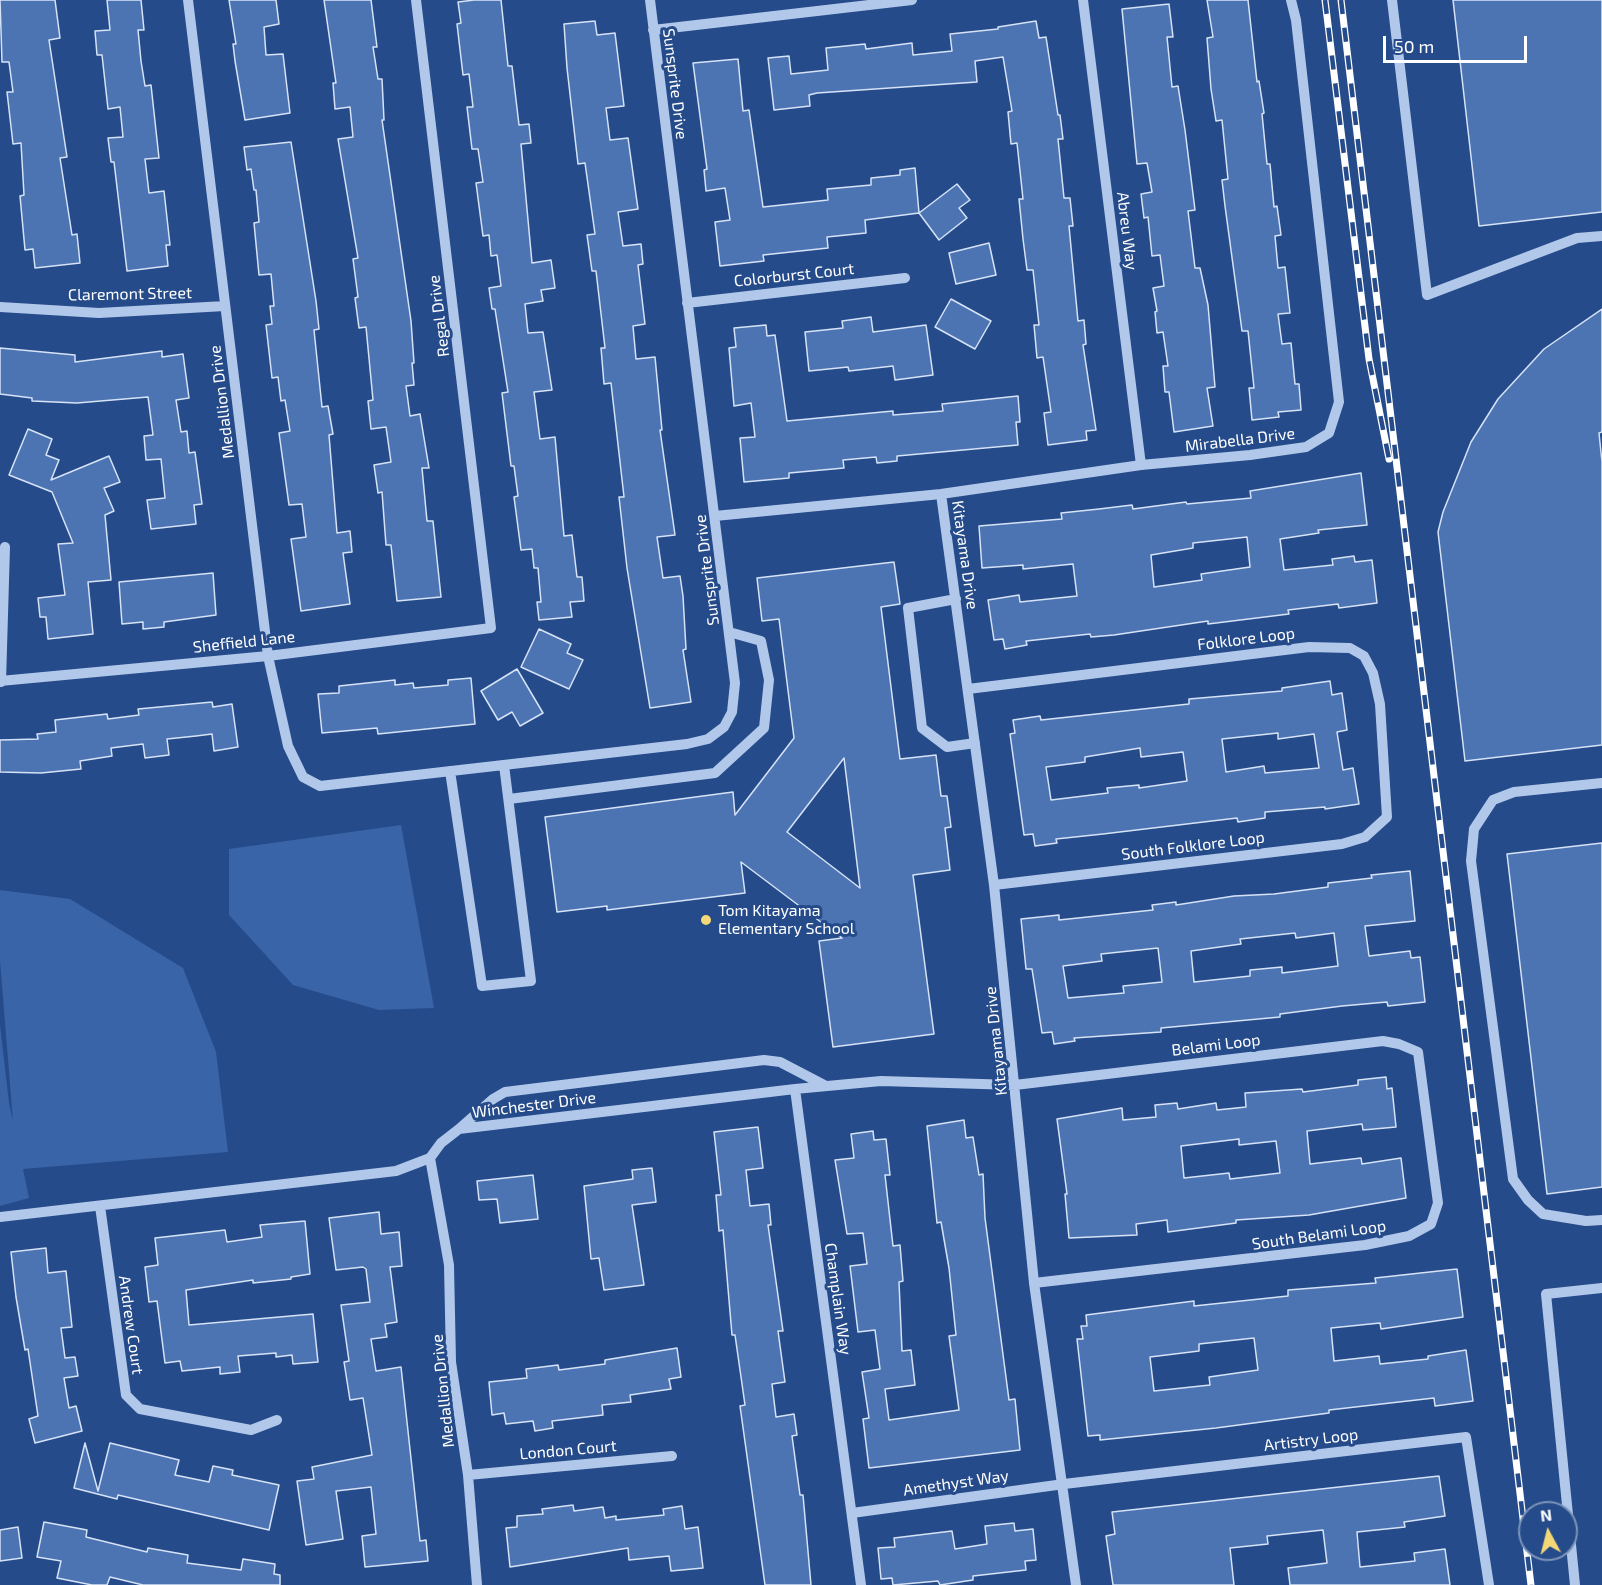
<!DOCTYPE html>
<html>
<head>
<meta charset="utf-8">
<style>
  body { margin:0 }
  #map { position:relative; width:1602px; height:1585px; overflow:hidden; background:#254b8a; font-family:"Exo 2",sans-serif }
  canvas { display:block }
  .north { position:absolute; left:1518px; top:1501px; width:60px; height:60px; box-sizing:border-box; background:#254b8a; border:2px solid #7c93b9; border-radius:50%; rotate:353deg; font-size:16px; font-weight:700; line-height:24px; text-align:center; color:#fff }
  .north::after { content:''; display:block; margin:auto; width:21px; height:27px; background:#f4d776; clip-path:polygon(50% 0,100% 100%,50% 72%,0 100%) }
  .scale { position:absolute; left:1383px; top:36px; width:144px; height:27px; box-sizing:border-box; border:3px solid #fff; border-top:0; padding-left:8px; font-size:18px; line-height:21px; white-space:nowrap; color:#fff; -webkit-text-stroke:4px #254b8a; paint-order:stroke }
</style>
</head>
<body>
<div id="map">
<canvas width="1602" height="1585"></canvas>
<div class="north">N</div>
<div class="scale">50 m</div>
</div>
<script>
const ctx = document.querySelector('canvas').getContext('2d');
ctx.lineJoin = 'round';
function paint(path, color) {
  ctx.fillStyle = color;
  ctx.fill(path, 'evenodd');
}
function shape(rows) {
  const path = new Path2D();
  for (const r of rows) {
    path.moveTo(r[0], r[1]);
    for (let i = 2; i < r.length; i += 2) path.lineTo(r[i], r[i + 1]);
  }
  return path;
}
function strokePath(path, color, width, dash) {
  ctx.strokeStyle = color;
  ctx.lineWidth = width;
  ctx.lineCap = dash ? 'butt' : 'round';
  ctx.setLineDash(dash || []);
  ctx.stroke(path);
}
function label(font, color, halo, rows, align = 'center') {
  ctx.font = font + ' "Exo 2",sans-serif';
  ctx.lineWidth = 6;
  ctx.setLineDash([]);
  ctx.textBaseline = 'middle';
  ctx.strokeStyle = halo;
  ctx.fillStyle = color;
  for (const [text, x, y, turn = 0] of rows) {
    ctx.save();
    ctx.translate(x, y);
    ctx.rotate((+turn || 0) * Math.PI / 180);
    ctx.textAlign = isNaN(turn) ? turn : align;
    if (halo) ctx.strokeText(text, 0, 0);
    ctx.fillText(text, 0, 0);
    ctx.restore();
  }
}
paint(shape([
  [401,825,434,1008,379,1010,293,985,229,915,229,849],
  [0,890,70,899,183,968,216,1052,228,1152,23,1169,29,1198,0,1206,0,1025,9,1103,13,1121,0,961]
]), '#3964a7');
const building = shape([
  [0,0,55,0,60,38,49,40,67,157,60,158,72,235,77,234,80,263,35,268,33,249,25,250,20,196,24,195,21,143,13,144,7,92,13,92,9,62,2,62,0,0],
  [107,0,141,0,144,30,138,30,141,61,145,86,151,85,159,158,145,159,149,193,164,191,170,245,166,245,168,266,127,271,114,162,111,162,108,138,123,137,120,107,108,109,102,55,97,55,95,31,110,30,107,0],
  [229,0,276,0,279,24,264,27,266,55,283,54,290,113,245,120,235,61,233,44,236,44,229,0],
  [324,0,371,0,377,47,373,47,378,79,382,79,384,120,382,120,411,321,414,363,412,363,414,385,406,386,410,416,420,414,429,468,422,468,427,521,433,521,441,597,397,601,391,545,386,545,382,492,378,493,374,465,391,462,386,427,371,429,368,401,373,400,366,327,359,328,355,298,358,297,353,259,358,258,338,139,353,137,350,107,335,109,333,83,336,83,324,0],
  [474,0,501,0,508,66,512,66,519,125,529,124,531,143,521,144,532,263,551,260,555,288,541,290,543,301,525,304,528,333,543,332,552,390,534,392,540,439,555,437,564,536,572,535,577,577,582,577,584,601,570,602,572,617,539,620,537,602,541,602,538,568,534,568,532,549,521,550,514,497,518,496,514,466,511,466,502,393,508,392,495,309,492,309,489,288,501,286,497,255,491,256,489,235,483,236,476,183,483,182,478,149,472,149,467,107,473,107,469,74,463,75,457,24,461,23,458,2,474,0],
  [1207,0,1248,0,1257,82,1259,81,1264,113,1262,114,1267,164,1270,164,1274,207,1277,206,1281,235,1275,236,1278,268,1285,267,1290,313,1278,314,1282,344,1291,343,1295,384,1299,384,1301,410,1278,412,1279,417,1252,420,1249,388,1254,388,1248,331,1242,331,1225,206,1222,180,1228,179,1222,120,1216,121,1211,89,1207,38,1213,37,1207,0],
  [1453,0,1602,0,1602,212,1479,226,1453,0],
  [1169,4,1173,37,1167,37,1172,87,1178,86,1185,130,1195,210,1188,211,1195,268,1200,268,1208,305,1215,387,1207,388,1213,426,1174,432,1169,392,1165,392,1163,366,1168,366,1163,332,1157,333,1155,312,1157,311,1153,288,1164,286,1160,255,1152,256,1148,217,1144,218,1141,194,1152,192,1147,163,1137,164,1122,9,1169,4],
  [595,21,597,35,615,33,624,106,606,108,610,140,628,138,638,209,618,212,623,246,641,244,643,264,638,265,645,324,633,326,636,359,655,357,662,430,660,430,675,535,657,537,663,578,680,576,683,596,686,649,683,650,691,702,650,708,627,568,619,497,624,497,611,383,604,384,601,348,605,348,596,271,592,271,587,235,595,234,585,163,578,164,567,68,564,24,595,21],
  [1036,21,1039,38,1046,37,1058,115,1060,115,1063,139,1058,139,1064,198,1070,198,1073,226,1069,226,1078,321,1084,320,1086,344,1083,345,1096,430,1086,431,1087,440,1048,445,1044,413,1051,412,1043,357,1037,358,1034,325,1039,325,1033,270,1027,270,1023,239,1019,199,1023,199,1017,143,1011,144,1008,112,1012,111,1003,57,975,61,977,82,817,93,809,95,810,106,774,110,768,58,789,56,791,74,828,70,826,48,865,44,866,49,912,43,913,55,952,51,950,34,998,29,998,27,1036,21],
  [738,59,743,111,749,110,763,207,828,200,827,189,871,185,871,178,900,175,900,170,915,168,919,213,957,184,970,200,959,208,967,218,939,240,919,213,865,220,866,233,827,237,828,248,763,255,764,261,720,266,715,222,730,220,725,188,706,191,704,170,707,169,693,63,738,59],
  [291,142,316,301,319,329,314,330,322,407,328,406,333,434,329,435,337,533,350,531,352,552,343,553,350,604,301,611,291,539,306,537,302,504,289,505,279,433,290,431,285,400,281,401,278,377,272,378,266,325,272,324,270,306,274,306,271,274,259,275,254,223,259,222,256,190,254,190,251,169,247,170,244,147,291,142],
  [989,243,996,275,956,284,949,253,989,243],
  [951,299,991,321,975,349,935,327,951,299],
  [1602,309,1602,432,1599,433,1602,462,1602,745,1465,761,1438,532,1443,512,1471,442,1498,399,1544,349,1602,309],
  [871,317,873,332,926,325,933,375,895,380,893,366,849,371,848,367,809,371,805,332,843,328,842,321,871,317],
  [766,325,767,336,775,335,787,421,893,411,893,415,943,411,942,404,1018,396,1020,422,1016,422,1018,445,897,456,897,461,877,463,876,457,843,460,844,468,789,473,789,478,744,482,740,438,755,437,751,403,734,406,729,348,736,347,734,328,766,325],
  [0,348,75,355,75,362,162,351,162,357,183,354,189,398,176,400,181,432,187,431,189,453,195,452,202,504,194,505,196,524,151,529,147,500,165,498,161,459,146,460,144,436,153,435,148,397,77,403,32,401,32,398,0,394,0,348],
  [28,429,52,439,46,455,59,460,51,480,109,456,120,482,104,488,114,511,105,515,111,580,88,582,93,634,48,639,46,617,40,617,38,598,65,595,58,544,73,543,52,492,9,475,28,429],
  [1361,473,1367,525,1318,530,1319,533,1280,539,1284,570,1333,565,1332,559,1354,556,1355,562,1372,560,1377,603,1339,608,1338,604,1288,610,1289,614,1208,624,1208,621,1114,635,1091,637,1090,634,1026,641,1027,645,1005,649,1003,639,994,640,988,600,1019,595,1020,602,1077,596,1073,564,1023,569,1023,565,982,568,979,526,1062,519,1061,513,1099,509,1132,505,1133,509,1186,502,1187,504,1251,498,1250,491,1361,473],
  [1247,537,1250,567,1201,574,1202,580,1154,587,1151,555,1193,548,1193,543,1247,537],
  [894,562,900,604,881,607,900,759,936,755,941,796,947,796,951,827,945,828,950,870,913,875,934,1034,833,1047,819,941,842,938,741,862,745,893,607,910,607,906,557,912,545,817,733,792,735,815,794,738,779,619,762,621,757,578,894,562],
  [844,758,860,888,787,832,844,758],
  [213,573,216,615,164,622,164,627,143,629,143,622,122,624,119,582,213,573],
  [539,629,571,644,567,653,583,660,569,689,521,667,539,629],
  [517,669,543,713,520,726,512,712,498,720,481,691,517,669],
  [471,678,475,724,378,734,377,728,322,733,318,694,339,693,339,686,395,680,395,685,413,683,414,688,448,685,448,680,471,678],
  [1330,681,1332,695,1342,693,1347,730,1337,732,1343,770,1353,768,1359,804,1325,809,1325,807,1265,812,1265,818,1238,822,1237,818,1103,834,1056,839,1057,843,1035,846,1033,834,1024,835,1010,734,1015,733,1013,720,1040,716,1041,720,1189,704,1189,699,1282,691,1282,688,1330,681],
  [1278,733,1278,739,1314,734,1319,768,1265,773,1264,766,1226,772,1222,739,1278,733],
  [1140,748,1141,757,1183,752,1187,781,1139,788,1139,785,1107,788,1108,793,1051,800,1046,767,1085,762,1085,757,1140,748],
  [212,702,213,707,232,704,238,747,214,751,212,734,196,736,167,739,169,755,145,758,143,744,111,748,112,756,80,761,81,769,41,773,0,772,0,740,38,739,37,734,56,732,55,720,107,714,108,719,139,715,138,709,212,702],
  [1602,843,1602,1187,1547,1194,1507,854,1602,843],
  [1410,871,1415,921,1365,926,1369,956,1410,951,1411,958,1420,957,1425,1002,1388,1006,1387,1002,1342,1006,1280,1014,1280,1017,1161,1028,1161,1032,1074,1038,1075,1041,1054,1044,1052,1032,1042,1033,1032,969,1026,969,1021,919,1059,915,1059,920,1153,910,1152,905,1176,902,1176,905,1234,896,1274,894,1328,887,1328,883,1372,878,1371,875,1410,871],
  [1295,933,1296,938,1334,933,1338,966,1282,973,1282,967,1250,970,1250,976,1194,982,1191,951,1241,944,1240,939,1295,933],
  [1158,948,1162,982,1123,986,1124,993,1068,998,1063,966,1102,961,1101,954,1158,948],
  [1386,1077,1387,1089,1392,1088,1396,1127,1363,1130,1362,1124,1307,1131,1310,1164,1361,1158,1362,1164,1401,1158,1406,1198,1309,1215,1236,1220,1236,1223,1168,1232,1167,1220,1136,1224,1137,1235,1069,1238,1065,1194,1067,1194,1057,1119,1122,1108,1123,1120,1156,1117,1155,1105,1177,1103,1178,1109,1216,1103,1217,1110,1246,1107,1245,1093,1302,1089,1303,1092,1358,1085,1358,1080,1386,1077],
  [1239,1139,1239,1145,1276,1141,1280,1173,1230,1179,1229,1173,1184,1178,1181,1146,1239,1139],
  [964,1120,966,1138,973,1137,979,1175,983,1174,985,1218,1009,1400,1015,1399,1020,1450,869,1468,863,1419,869,1418,862,1372,880,1369,875,1330,858,1332,850,1266,867,1264,863,1233,847,1234,835,1160,854,1158,851,1134,873,1131,874,1140,886,1139,890,1175,885,1175,893,1246,900,1245,903,1281,899,1282,902,1351,911,1350,915,1385,885,1389,889,1420,959,1410,949,1336,956,1335,949,1268,941,1222,937,1223,927,1126,964,1120],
  [758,1127,763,1168,746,1170,750,1206,769,1204,771,1225,768,1225,783,1331,778,1331,785,1382,772,1384,776,1417,794,1414,797,1435,792,1436,800,1495,803,1495,811,1585,765,1585,740,1406,745,1405,735,1335,732,1335,723,1230,719,1231,716,1195,721,1195,714,1132,758,1127],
  [652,1168,656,1202,632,1205,644,1285,604,1290,599,1258,591,1259,584,1186,633,1179,632,1170,652,1168],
  [533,1175,538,1219,500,1223,497,1199,479,1200,477,1181,533,1175],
  [379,1212,381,1234,399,1232,402,1266,390,1267,397,1322,385,1324,387,1337,371,1339,376,1371,401,1367,420,1541,426,1540,428,1561,365,1567,362,1536,376,1534,371,1487,336,1491,343,1539,306,1545,297,1481,314,1479,312,1467,372,1455,363,1398,350,1400,344,1362,349,1361,341,1305,370,1302,366,1269,363,1267,336,1270,329,1218,379,1212],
  [305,1221,310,1274,291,1277,291,1279,253,1283,253,1280,186,1290,189,1325,313,1314,318,1362,293,1364,292,1355,276,1357,276,1353,238,1356,240,1372,220,1374,220,1367,182,1371,180,1361,165,1363,157,1301,149,1302,145,1267,158,1265,155,1238,225,1230,227,1242,262,1237,260,1225,305,1221],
  [46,1248,48,1273,66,1271,72,1327,61,1328,65,1358,75,1357,78,1376,64,1378,69,1408,76,1406,82,1431,35,1443,29,1419,38,1416,28,1349,25,1350,16,1297,11,1252,46,1248],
  [1457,1269,1463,1317,1381,1329,1380,1323,1331,1328,1334,1361,1379,1356,1380,1364,1428,1359,1428,1356,1466,1350,1473,1401,1435,1406,1434,1398,1329,1410,1329,1413,1216,1428,1100,1440,1100,1435,1088,1436,1077,1339,1083,1339,1081,1326,1087,1326,1086,1315,1194,1301,1194,1306,1288,1296,1288,1290,1376,1283,1375,1278,1457,1269],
  [1254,1338,1258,1370,1209,1377,1210,1385,1154,1391,1150,1357,1199,1351,1199,1344,1254,1338],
  [677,1348,681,1377,669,1379,671,1389,630,1395,631,1402,602,1405,603,1415,552,1421,553,1428,535,1431,533,1421,506,1424,504,1413,492,1415,489,1382,527,1378,526,1369,558,1365,559,1370,605,1364,605,1360,677,1348],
  [85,1443,98,1491,110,1443,179,1460,175,1475,209,1482,213,1466,233,1470,232,1475,279,1485,269,1530,118,1495,117,1499,74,1488,85,1443],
  [1439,1476,1445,1516,1404,1522,1405,1527,1357,1532,1360,1567,1415,1561,1414,1553,1445,1549,1450,1585,1290,1585,1288,1568,1327,1563,1323,1530,1267,1536,1268,1544,1230,1548,1234,1585,1113,1585,1106,1536,1115,1534,1112,1512,1439,1476],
  [573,1505,574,1511,603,1507,605,1518,616,1516,616,1520,664,1515,663,1509,682,1506,685,1529,698,1527,703,1568,671,1571,669,1556,629,1560,628,1548,510,1567,506,1528,517,1527,517,1516,543,1514,542,1509,573,1505],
  [44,1522,87,1530,86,1537,147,1552,148,1548,188,1555,187,1563,241,1570,243,1559,275,1564,274,1574,280,1575,280,1585,143,1585,110,1577,107,1585,92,1585,57,1578,61,1561,37,1557,44,1522],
  [1014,1523,1015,1531,1033,1529,1036,1560,1025,1561,1026,1570,973,1576,973,1580,940,1585,938,1581,893,1585,892,1578,881,1579,878,1548,895,1547,894,1538,952,1531,955,1549,987,1544,985,1526,1014,1523],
  [18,1527,22,1558,0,1561,0,1530,18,1527]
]);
paint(building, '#4d74b2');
strokePath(building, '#d6e3f7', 1.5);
strokePath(shape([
  [188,0,268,656,288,746,303,777,320,786,687,744,708,739,724,727,732,712,735,683,650,0],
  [1083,0,1141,465],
  [1392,0,1427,295,1577,238,1602,236],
  [653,30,912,0],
  [687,303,905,278],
  [0,307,99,313,225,306],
  [941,494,994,885,1034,1283,1076,1585],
  [715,516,941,494,1141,465,1250,455,1306,447,1329,433,1339,402,1296,20,1291,0],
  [956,599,908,608,922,728,947,747,975,743],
  [0,681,268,656,491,628,416,0],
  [1,682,5,547],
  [968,689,1309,647,1350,648,1364,656,1373,673,1380,704,1387,817,1365,837,1342,844,994,885],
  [450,771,482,986,531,981,504,765],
  [1602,783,1514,792,1493,800,1474,829,1471,861,1513,1179,1528,1200,1543,1214,1586,1221,1602,1220],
  [509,799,715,773,764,728,769,680,761,641,729,632],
  [795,1089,861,1585],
  [459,1129,493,1099,505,1092,764,1060,780,1062,826,1086],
  [430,1158,449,1265,451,1362,468,1475,477,1585],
  [100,1206,126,1395,140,1409,251,1430,277,1420],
  [0,1217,396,1171,430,1158,441,1143,459,1129,795,1089,881,1081,1015,1085,1383,1041,1399,1044,1418,1052,1438,1203,1431,1224,1409,1236,1365,1245,1034,1283],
  [468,1475,672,1456],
  [852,1513,1064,1484,1466,1437,1489,1585],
  [1575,1585,1546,1294,1602,1288]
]), '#b2c8ea', 10);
const rail = shape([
  [1325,0,1369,359,1389,459],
  [1341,0,1531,1585]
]);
strokePath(rail, '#fff', 7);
strokePath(rail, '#254b8a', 4.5, [14]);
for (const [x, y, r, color] of [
  [706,920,6,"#f4d776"]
]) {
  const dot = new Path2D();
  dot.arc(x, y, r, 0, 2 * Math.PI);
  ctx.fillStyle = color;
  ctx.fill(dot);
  strokePath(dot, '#254b8a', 2);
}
label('16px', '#fff', '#254b8a', [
  ["Sunsprite Drive",675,84,83],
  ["Abreu Way",1127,231,83],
  ["Colorburst Court",794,275,-6],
  ["Claremont Street",130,294,-1],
  ["Regal Drive",439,316,-97],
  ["Medallion Drive",222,402,-97],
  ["Mirabella Drive",1240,440,-7],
  ["Kitayama Drive",965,555,82],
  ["Sunsprite Drive",707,570,-97],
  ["Folklore Loop",1246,639,-7],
  ["Sheffield Lane",244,642,-6],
  ["South Folklore Loop",1193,846,-7],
  ["Kitayama Drive",996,1041,-96],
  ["Belami Loop",1216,1045,-7],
  ["Winchester Drive",534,1105,-7],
  ["South Belami Loop",1319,1235,-8],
  ["Champlain Way",838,1299,82],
  ["Andrew Court",131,1325,82],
  ["Medallion Drive",443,1391,-96],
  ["Artistry Loop",1311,1440,-7],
  ["London Court",568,1450,-5],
  ["Amethyst Way",956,1483,-8]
]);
label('16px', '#fff', '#254b8a', [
  ["Tom Kitayama",718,911],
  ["Elementary School",718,929]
], 'left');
</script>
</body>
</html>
